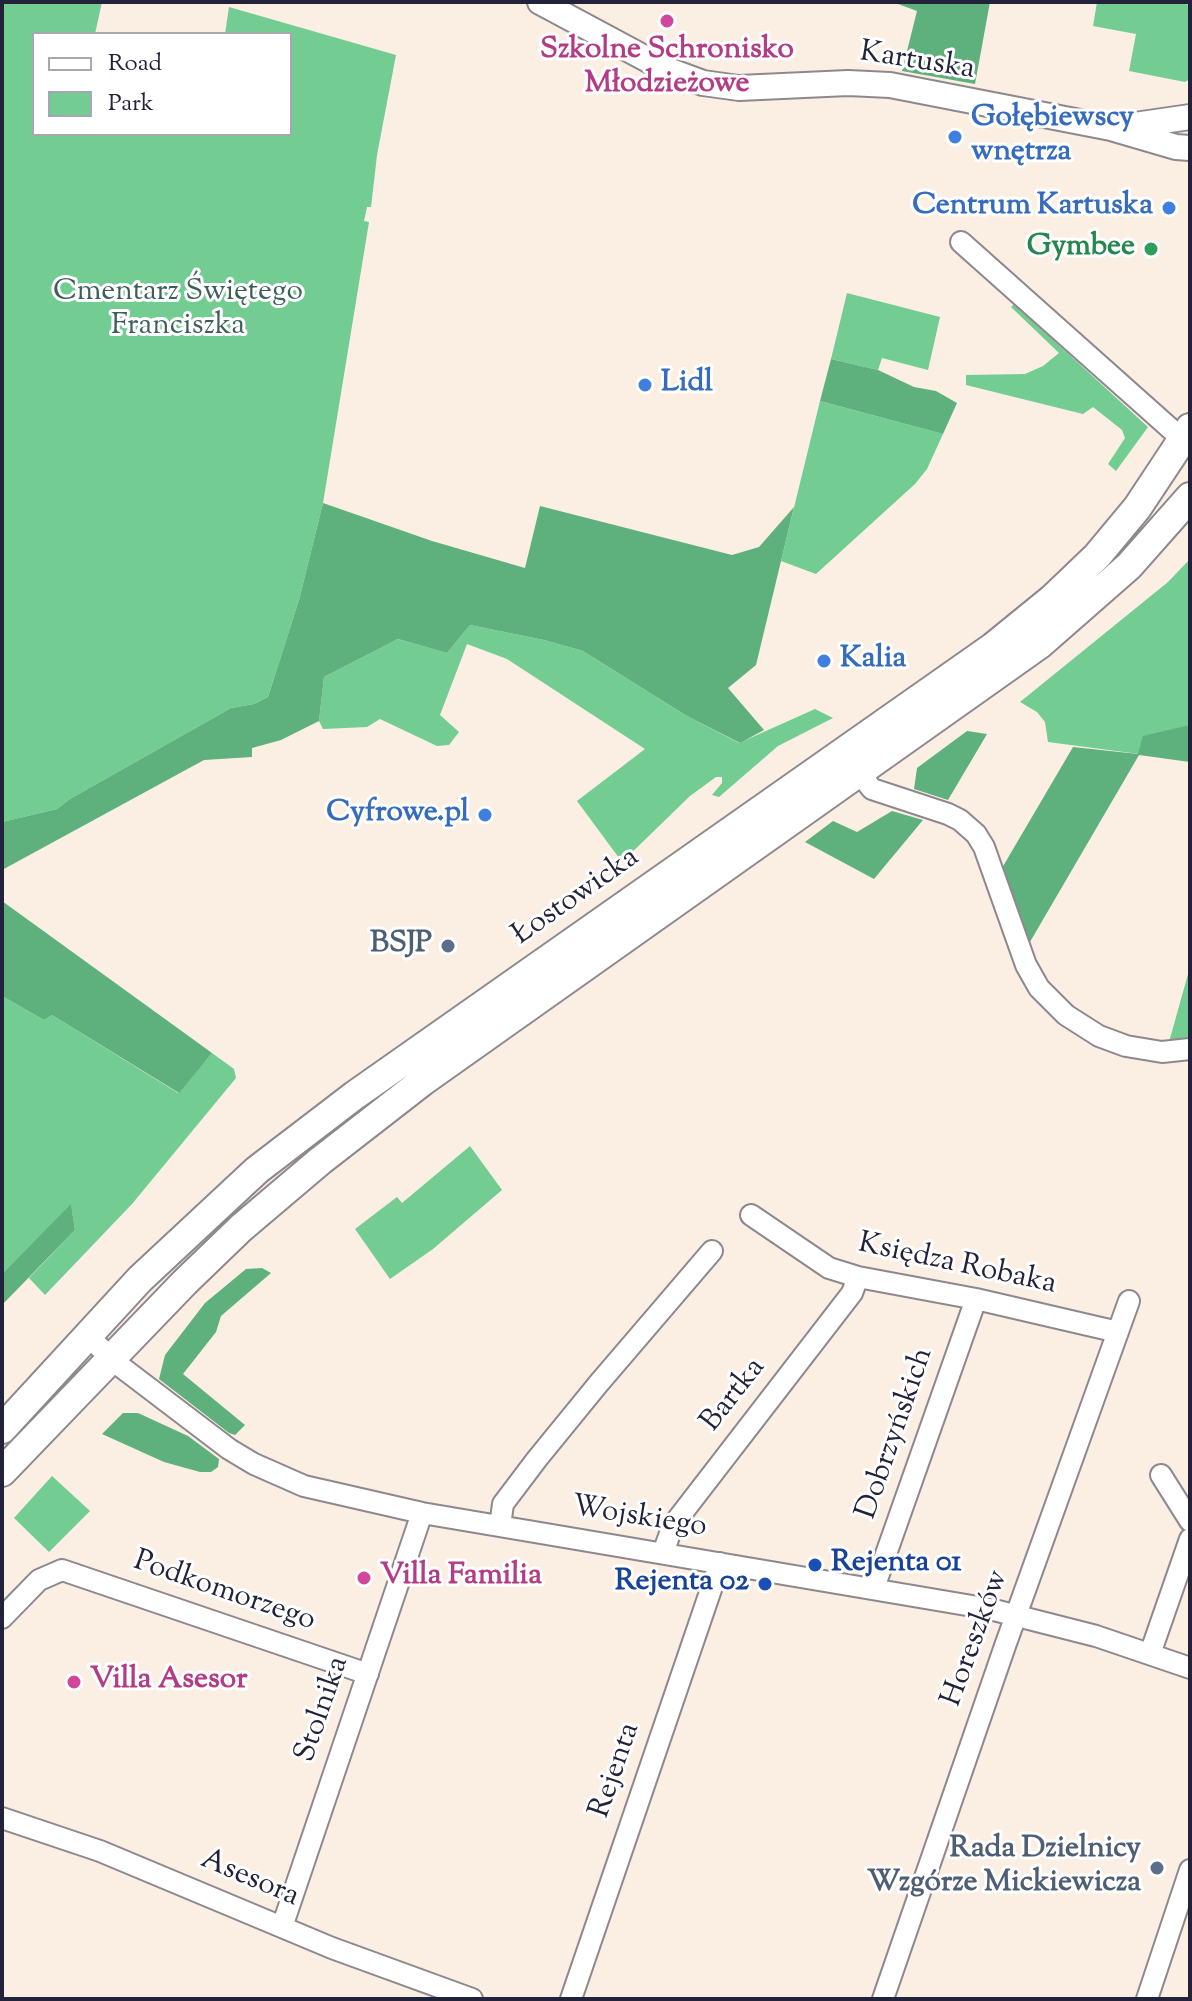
<!DOCTYPE html>
<html>
<head>
<meta charset="utf-8">
<style>
  body { margin:0 }
  #map { position:relative; width:1192px; height:2001px; overflow:hidden; background:#faefe2; font-family:"Sorts Mill Goudy",serif }
  canvas { display:block }
  .frame { position:absolute; inset:0; border:4px solid #22223b; pointer-events:none }
  .legend { position:absolute; left:32px; top:32px; width:260px; height:104px; box-sizing:border-box; background:#fff; border:2px solid #a7a7b1; margin:0; padding:10px 14px; list-style:none; font-size:24px; color:#22223b }
  .legend li { display:flex; align-items:center; gap:16px; height:40px }
  .legend b { width:40px; border:2px solid #a7a7b1 }
</style>
</head>
<body>
<div id="map">
<canvas width="1192" height="2001"></canvas>
<div class="frame"></div>
<ul class="legend">
<li><b style="height:10px;background:#fff"></b>Road</li>
<li><b style="height:22px;background:#73cc92"></b>Park</li>
</ul>
</div>
<script>
const ctx = document.querySelector('canvas').getContext('2d');
ctx.lineJoin = 'round';
function paint(path, color) {
  ctx.fillStyle = color;
  ctx.fill(path, 'evenodd');
}
function shape(rows) {
  const path = new Path2D();
  for (const r of rows) {
    path.moveTo(r[0], r[1]);
    for (let i = 2; i < r.length; i += 2) path.lineTo(r[i], r[i + 1]);
  }
  return path;
}
function strokePath(path, color, width, dash) {
  ctx.strokeStyle = color;
  ctx.lineWidth = width;
  ctx.lineCap = dash ? 'butt' : 'round';
  ctx.setLineDash(dash || []);
  ctx.stroke(path);
}
function label(font, color, halo, rows, align = 'center') {
  ctx.font = font + ' "Sorts Mill Goudy",serif';
  ctx.lineWidth = 6;
  ctx.setLineDash([]);
  ctx.textBaseline = 'middle';
  ctx.strokeStyle = halo;
  ctx.fillStyle = color;
  for (const [text, x, y, turn = 0] of rows) {
    ctx.save();
    ctx.translate(x, y);
    ctx.rotate((+turn || 0) * Math.PI / 180);
    ctx.textAlign = isNaN(turn) ? turn : align;
    if (halo) ctx.strokeText(text, 0, 0);
    ctx.fillText(text, 0, 0);
    ctx.restore();
  }
}
paint(shape([
  [2,2,102,2,95,34,34,34,34,134,290,134,290,34,225,34,229,7,396,55,377,155,371,207,367,207,364,221,369,222,323,503,299,600,268,697,254,704,231,708,70,799,57,809,2,822],
  [1097,2,1175,2,1190,5,1190,79,1185,82,1129,71,1136,34,1093,26],
  [847,293,940,317,928,370,882,358,878,370,831,359],
  [1014,304,1148,427,1116,471,1108,464,1125,438,1122,430,1093,407,1083,414,966,385,966,375,1025,374,1043,366,1059,353,1011,307],
  [820,401,943,434,927,469,915,484,816,574,781,561],
  [1190,559,1190,725,1139,754,1048,742,1045,722,1037,712,1020,702,1168,582],
  [470,625,544,640,583,651,687,716,739,743,815,709,833,718,778,746,719,797,712,795,722,783,722,777,716,777,690,796,622,862,577,801,645,749,507,659,467,644,440,715,459,732,449,745,437,746,380,719,367,727,323,729,319,721,324,677,398,639,447,653],
  [1190,967,1190,1040,1169,1042],
  [2,996,44,1020,52,1015,178,1093,212,1053,234,1069,236,1078,132,1204,45,1295,29,1278,75,1230,71,1205,2,1274],
  [470,1146,502,1190,433,1249,390,1279,355,1229,397,1197,402,1203],
  [52,1476,90,1511,49,1552,14,1518]
]), '#73cc92');
paint(shape([
  [898,2,990,2,975,84,902,71,917,11,898,4],
  [831,359,878,370,914,387,936,391,957,403,943,434,820,401],
  [323,503,432,541,525,568,540,506,732,555,759,547,794,507,756,665,728,688,764,730,740,743,687,716,583,651,544,640,470,625,447,653,398,639,324,677,319,721,281,740,252,748,252,757,204,760,2,870,2,822,57,809,70,799,231,708,254,704,268,697,299,600],
  [1190,725,1190,762,1139,755,1027,947,1002,868,1073,747,1138,754,1143,736],
  [967,731,987,734,948,800,914,789,917,768],
  [892,811,923,820,874,879,805,842,833,821,857,832],
  [2,901,212,1053,179,1093,52,1015,44,1020,2,996],
  [71,1204,75,1230,2,1305,2,1274],
  [262,1268,271,1273,221,1316,216,1332,183,1374,245,1425,235,1435,229,1433,159,1379,165,1355,205,1303,246,1269],
  [123,1413,138,1413,188,1436,219,1459,218,1467,211,1472,200,1472,164,1462,102,1434]
]), '#5eb07c');
const minor = shape([
  [961,242,1190,446],
  [861,757,864,779,872,789,948,814,960,820,976,834,984,847,1026,965,1039,988,1066,1015,1099,1036,1126,1046,1162,1052,1190,1049],
  [751,1215,829,1268,858,1277,976,1299,1118,1332],
  [87,1335,116,1363,229,1449,254,1464,304,1486,422,1513,990,1609,1096,1636,1190,1668],
  [1161,1475,1190,1521],
  [500,1526,503,1504,537,1459,599,1383,712,1251],
  [663,1553,673,1525,852,1293,858,1277],
  [874,1588,976,1299],
  [2,1618,39,1580,62,1570,368,1674],
  [1150,1654,1190,1539],
  [2,1818,100,1851,332,1948,472,1999],
  [282,1927,422,1513],
  [571,1999,720,1563],
  [883,1999,1005,1646,1129,1301],
  [1147,1999,1190,1870]
]);
const tertiary = shape([
  [540,2,665,69,703,83,739,88,848,83,890,85,1111,128,1176,147,1190,148],
  [1121,127,1190,117]
]);
const secondary = shape([
  [2,1429,140,1279,257,1170,355,1095,993,647,1052,599,1097,556,1137,508,1190,428],
  [2,1472,185,1282,241,1228,320,1161,423,1081,1040,644,1129,566,1190,497]
]);
strokePath(minor, '#8e888e', 24);
strokePath(tertiary, '#8e888e', 28);
strokePath(secondary, '#8e888e', 32);
strokePath(minor, '#fff', 20);
strokePath(tertiary, '#fff', 24);
strokePath(secondary, '#fff', 28);
for (const [x, y, r, color] of [
  [667,21,8,"#d1479c"],
  [955,137,8,"#3f7fe0"],
  [1169,208,8,"#3f7fe0"],
  [1151,249,8,"#2e9e5b"],
  [645,385,8,"#3f7fe0"],
  [824,661,8,"#3f7fe0"],
  [485,815,8,"#3f7fe0"],
  [448,946,8,"#5c6f8a"],
  [815,1565,8,"#1a4fb4"],
  [364,1578,8,"#d1479c"],
  [765,1584,8,"#1a4fb4"],
  [74,1682,8,"#d1479c"],
  [1157,1868,8,"#5c6f8a"]
]) {
  const dot = new Path2D();
  dot.arc(x, y, r, 0, 2 * Math.PI);
  ctx.fillStyle = color;
  ctx.fill(dot);
  strokePath(dot, '#fff', 3);
}
label('bold 30px', '#b23c85', '#fff', [
  ["Szkolne Schronisko",667,52,"center"],
  ["Młodzieżowe",667,86,"center"],
  ["Villa Familia",380,1578],
  ["Villa Asesor",90,1682]
], 'left');
label('30px', '#22223b', '#fff', [
  ["Kartuska",917,63,9],
  ["Łostowicka",577,898,-35],
  ["Księdza Robaka",957,1266,12],
  ["Bartka",735,1396,-52],
  ["Dobrzyńskich",897,1434,-71],
  ["Wojskiego",639,1519,9],
  ["Podkomorzego",224,1593,19],
  ["Horeszków",977,1639,-70],
  ["Stolnika",324,1710,-71],
  ["Rejenta",617,1771,-71],
  ["Asesora",249,1880,23]
]);
label('bold 30px', '#366cbe', '#fff', [
  ["Gołębiewscy",971,120],
  ["wnętrza",971,154],
  ["Centrum Kartuska",1153,208,"right"],
  ["Lidl",661,385],
  ["Kalia",840,661],
  ["Cyfrowe.pl",469,815,"right"]
], 'left');
label('bold 30px', '#27864d', '#fff', [
  ["Gymbee",1135,249]
], 'right');
label('30px', '#3e5e59', '#fff', [
  ["Cmentarz Świętego",178,294],
  ["Franciszka",178,328]
]);
label('bold 30px', '#4e5e75', '#fff', [
  ["BSJP",432,946],
  ["Rada Dzielnicy",1141,1851],
  ["Wzgórze Mickiewicza",1141,1885]
], 'right');
label('bold 30px', '#164399', '#fff', [
  ["Rejenta 01",831,1565],
  ["Rejenta 02",749,1584,"right"]
], 'left');
</script>
</body>
</html>
